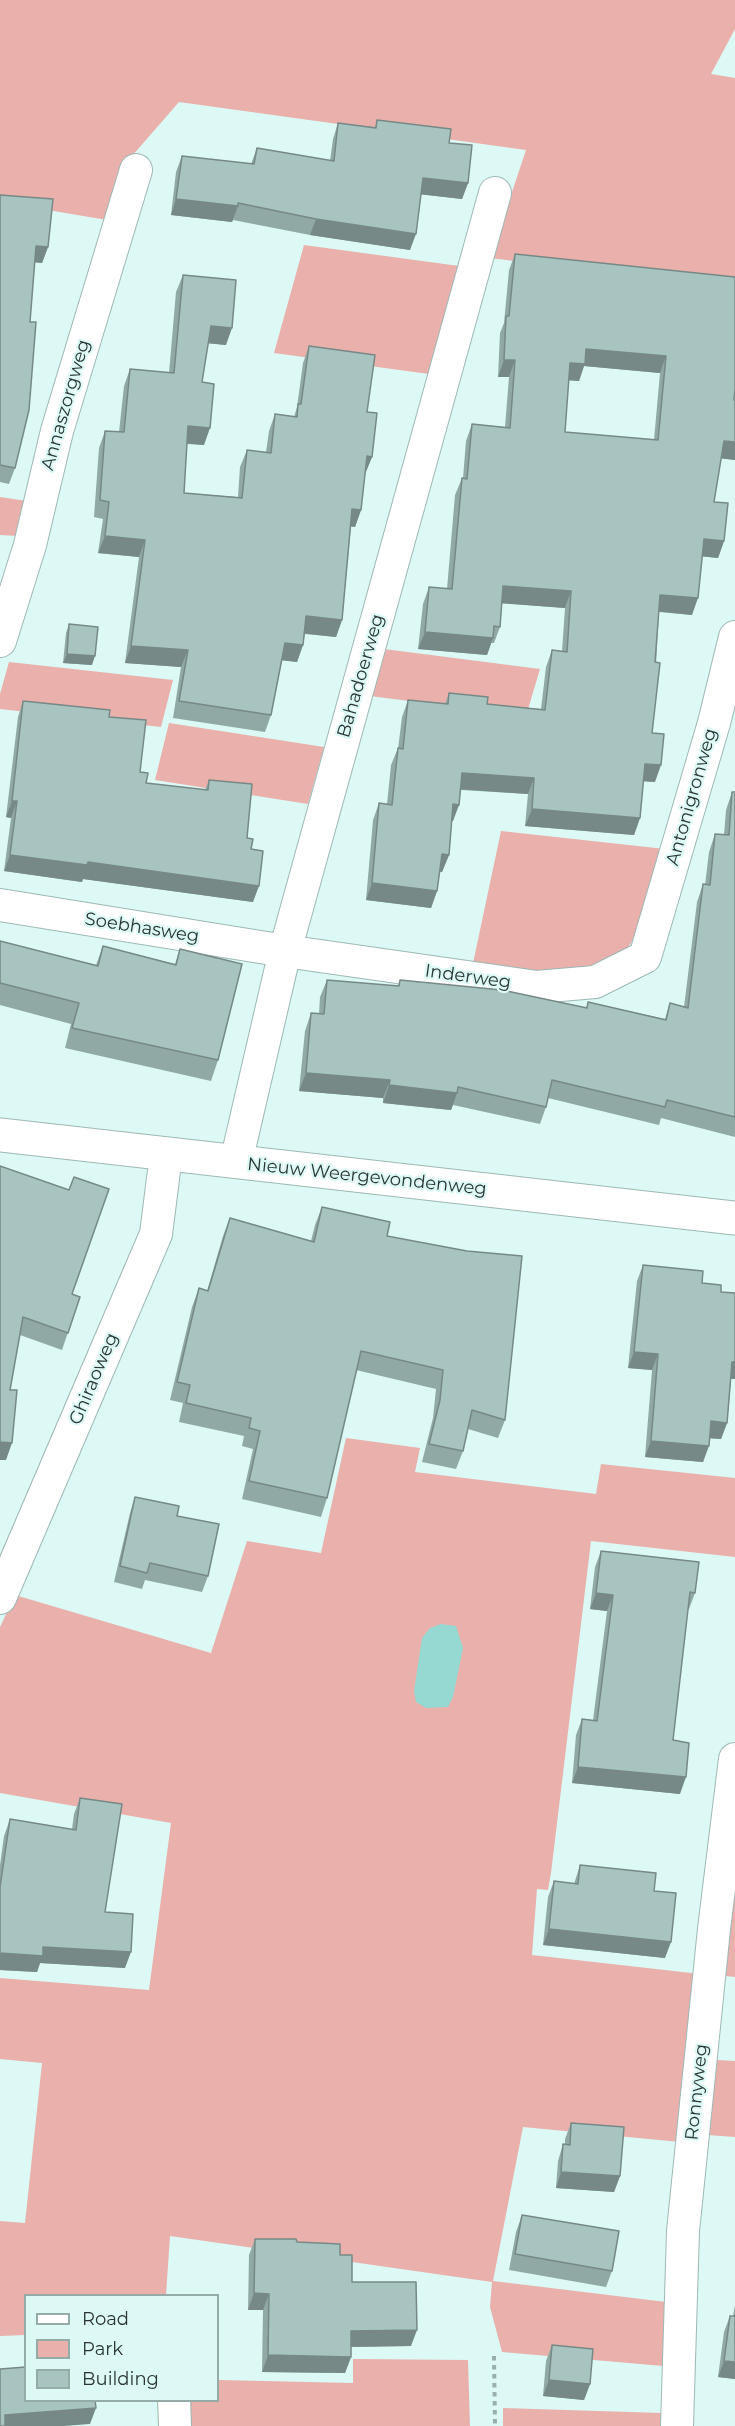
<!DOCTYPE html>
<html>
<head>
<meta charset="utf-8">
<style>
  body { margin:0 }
  #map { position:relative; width:735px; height:2426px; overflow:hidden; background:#dcf9f6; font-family:Montserrat,sans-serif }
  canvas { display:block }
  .legend { position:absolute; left:24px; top:2294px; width:195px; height:108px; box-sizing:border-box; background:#dcf9f6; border:2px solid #95aba8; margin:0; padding:8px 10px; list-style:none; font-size:18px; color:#2a3534 }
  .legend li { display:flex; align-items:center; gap:12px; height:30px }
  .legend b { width:30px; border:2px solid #95aba8 }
</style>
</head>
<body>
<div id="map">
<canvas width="735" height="2426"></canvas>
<ul class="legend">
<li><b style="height:8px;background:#fff"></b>Road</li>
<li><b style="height:16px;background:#eab0ab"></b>Park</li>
<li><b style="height:16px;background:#a8c4c0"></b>Building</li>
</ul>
</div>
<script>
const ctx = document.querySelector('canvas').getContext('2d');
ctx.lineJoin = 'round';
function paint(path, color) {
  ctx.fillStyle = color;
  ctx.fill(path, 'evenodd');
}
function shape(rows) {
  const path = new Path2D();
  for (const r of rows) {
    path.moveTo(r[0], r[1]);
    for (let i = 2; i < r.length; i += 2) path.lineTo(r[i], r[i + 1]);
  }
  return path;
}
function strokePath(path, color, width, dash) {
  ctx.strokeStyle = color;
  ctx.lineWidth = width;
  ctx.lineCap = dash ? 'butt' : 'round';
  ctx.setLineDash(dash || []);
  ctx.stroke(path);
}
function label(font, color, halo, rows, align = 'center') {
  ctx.font = font + ' Montserrat,sans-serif';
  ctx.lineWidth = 4.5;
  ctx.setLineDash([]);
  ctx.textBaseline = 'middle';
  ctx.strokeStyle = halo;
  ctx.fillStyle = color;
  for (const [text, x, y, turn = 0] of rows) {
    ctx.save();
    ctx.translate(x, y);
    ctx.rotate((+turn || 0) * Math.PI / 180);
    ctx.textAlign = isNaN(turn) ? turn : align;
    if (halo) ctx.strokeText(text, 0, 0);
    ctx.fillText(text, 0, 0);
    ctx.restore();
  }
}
paint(shape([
  [0,0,735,0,735,29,711,74,735,78,735,288,490,258,526,150,179,102,125,164,107,220,0,202],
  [304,245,459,266,429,374,274,353],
  [0,497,27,501,17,536,0,535],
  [384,649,540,669,526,716,370,696],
  [9,662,173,680,161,727,0,709,0,694],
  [169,723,324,747,308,804,155,780],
  [501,831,665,849,643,925,623,955,607,963,555,974,472,968],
  [346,1438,420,1448,415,1472,596,1494,601,1464,735,1478,735,1557,591,1541,551,1873,548,1890,537,1889,532,1955,700,1974,680,2142,523,2127,493,2281,666,2302,663,2366,502,2352,490,2307,492,2282,170,2236,166,2295,26,2296,25,2335,0,2336,0,2221,25,2223,42,2063,0,2059,0,1978,149,1990,171,1823,0,1793,0,1627,15,1595,211,1653,247,1541,321,1553],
  [735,1851,735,1977,716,1975],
  [717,2060,735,2061,735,2137,708,2135],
  [353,2359,468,2360,470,2426,191,2426,190,2401,218,2400,218,2380,353,2383],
  [503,2408,662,2413,662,2426,503,2426]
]), '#eab0ab');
paint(shape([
  [441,1624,456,1626,463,1648,453,1697,448,1707,426,1708,416,1702,414,1691,422,1638,430,1628]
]), '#95d9d2');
const street = shape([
  [0,641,30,545,57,431,136,170],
  [0,905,285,951,537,987,595,982,645,957,714,723,735,637],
  [236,1162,285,951,495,193],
  [0,1598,156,1234,166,1155],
  [174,2400,175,2426],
  [677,2426,683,2231,714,1929,735,1759]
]);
const secondary = shape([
  [0,1135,735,1218]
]);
strokePath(street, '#9db8b5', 34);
strokePath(secondary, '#9db8b5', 35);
strokePath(shape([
  [494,2356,495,2426]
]), '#99afad', 4, [4.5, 4.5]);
strokePath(street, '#fff', 32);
strokePath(secondary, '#fff', 33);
paint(shape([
  [377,120,449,143,468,183,462,199,421,194,410,250,310,235,233,220,232,222,171,215,176,172,182,156,251,164,257,148,330,161,333,139,338,123,375,127],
  [0,195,48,247,42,263,35,262,15,468,9,484,0,482],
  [515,254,734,400,735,460,721,458,714,502,724,541,718,558,702,556,692,615,659,612,652,733,655,782,643,781,640,818,634,835,525,826,528,794,461,790,453,821,452,821,449,855,442,872,440,871,437,891,431,908,366,900,373,820,379,803,387,804,391,765,398,748,398,749,402,717,408,700,445,704,449,693,487,704,541,709,546,667,552,650,562,651,565,608,502,603,500,627,494,643,491,643,487,655,418,649,423,604,429,587,447,589,455,495,462,478,463,478,466,441,472,424,505,427,509,377,498,377,500,333,504,323,509,270],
  [584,366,660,373,654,440,565,432,569,380,579,381],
  [183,275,226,345,208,343,202,382,204,445,187,444,184,493,238,497,240,467,247,450,266,452,269,431,275,414,294,417,297,407,303,363,309,346,367,412,372,457,365,474,361,510,355,527,351,526,342,620,336,637,305,634,303,645,297,662,282,660,271,715,265,732,173,718,181,667,125,663,139,557,98,553,103,519,94,517,99,448,105,431,119,432,124,386,130,369,169,373,176,292],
  [69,624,92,665,63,663,66,633],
  [23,701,109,717,146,783,205,790,209,780,247,838,251,849,253,902,83,879,82,882,4,871,11,818,6,817,18,717],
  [732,792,735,792,735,1137,661,1118,659,1125,548,1098,546,1107,540,1124,453,1105,451,1110,383,1103,383,1098,299,1091,305,1031,311,1013,319,1014,320,997,327,980,398,986,400,980,586,1008,588,1002,665,1019,670,1003,684,1007,697,902,703,884,705,885,709,852,715,834,724,835,726,810],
  [0,941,96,965,103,946,175,964,180,949,218,1060,211,1081,65,1048,71,1024,0,1005],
  [0,1166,72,1294,80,1297,62,1350,20,1335,10,1390,6,1460,0,1460],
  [322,1207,387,1236,505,1420,498,1438,468,1429,463,1451,456,1469,422,1462,433,1418,436,1389,356,1370,327,1498,321,1517,242,1499,253,1449,242,1446,244,1436,179,1422,183,1403,170,1400,192,1307,199,1288,207,1291,223,1236,230,1218,311,1241,315,1225],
  [643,1265,702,1283,721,1292,735,1293,735,1379,731,1379,727,1423,721,1439,710,1438,703,1462,645,1457,652,1370,628,1368,637,1281],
  [135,1497,177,1516,208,1576,202,1592,145,1580,142,1589,114,1582,130,1513],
  [601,1551,695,1593,689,1609,688,1609,673,1740,680,1794,572,1783,576,1735,582,1719,593,1720,607,1611,590,1609,595,1567],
  [80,1798,105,1912,125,1968,40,1963,37,1972,0,1970,0,1865,4,1836,10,1819,72,1829,74,1814],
  [580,1865,654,1891,665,1958,543,1945,548,1897,554,1881,574,1884],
  [571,2123,620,2176,614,2192,556,2188,558,2161,563,2144,565,2144,565,2139],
  [522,2215,612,2271,606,2287,509,2270,516,2232],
  [255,2239,297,2242,340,2255,352,2282,411,2346,351,2347,351,2357,345,2373,262,2372,263,2310,248,2310,249,2255],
  [735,2305,735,2379,718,2377,724,2332,730,2316,733,2316],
  [552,2345,590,2384,584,2400,543,2396,546,2361]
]), '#90a9a5');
paint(shape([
  [423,178,468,183,462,199,417,194],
  [176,199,238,206,232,222,171,215],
  [316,219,416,234,410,250,310,235],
  [36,246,48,247,42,263,31,262],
  [211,326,232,328,226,345,205,343],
  [586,349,666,356,660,373,584,366,579,381,564,380,570,363],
  [504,360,515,360,509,377,498,377],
  [188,426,210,428,204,445,182,443],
  [724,441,735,442,735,460,717,458],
  [367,456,372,457,365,474,360,473],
  [352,509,361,510,355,527,346,526],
  [105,536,145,540,139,557,98,553],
  [704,539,724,541,718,558,698,556],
  [503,586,571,591,565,608,497,603],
  [660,595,698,598,692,615,654,611],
  [306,616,342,620,336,637,300,633],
  [425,632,493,638,487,655,418,649],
  [285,643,303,645,297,662,279,660],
  [131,646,188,650,181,667,125,663],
  [67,654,95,656,92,665,63,663],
  [645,764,661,765,655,782,639,781],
  [462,773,534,778,528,794,456,789],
  [12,801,17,801,11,818,6,817],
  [453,804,459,805,453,821,447,821],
  [532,809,640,818,634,835,525,826],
  [442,854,449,855,442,872,436,871],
  [10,855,88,862,259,886,253,902,83,879,82,882,4,871],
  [372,883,437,891,431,908,366,900],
  [306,1073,390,1080,383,1098,299,1091],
  [389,1085,457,1093,451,1110,383,1103],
  [634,1352,658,1354,652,1370,628,1368],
  [732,1362,735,1362,735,1379,726,1378],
  [711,1421,727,1423,721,1439,705,1438],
  [651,1441,709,1446,703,1462,645,1457],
  [0,1442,12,1443,6,1460,0,1460],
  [596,1593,613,1595,607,1611,590,1609],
  [578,1767,686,1777,680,1794,572,1783],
  [549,1929,671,1942,665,1958,543,1945],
  [43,1947,131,1952,125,1968,40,1963,37,1972,0,1970,0,1953],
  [561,2172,620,2176,614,2192,556,2188],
  [254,2293,269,2294,263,2310,248,2310],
  [417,2330,411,2346,345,2347,351,2331],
  [268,2355,351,2357,345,2373,262,2372],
  [724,2361,735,2362,735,2379,718,2377],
  [549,2380,590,2384,584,2400,543,2396],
  [96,2408,90,2424,64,2426,1,2426,5,2415]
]), '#768986');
const building = shape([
  [377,120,451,129,449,143,472,145,468,183,423,178,416,234,316,219,238,203,238,206,176,199,182,156,254,164,257,148,334,161,338,123,376,128,377,120],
  [0,195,53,199,48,247,36,246,30,322,36,322,29,410,15,468,0,465,0,195],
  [515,254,735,277,735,389,734,400,735,400,735,442,724,441,714,502,728,503,724,541,704,539,698,598,660,595,655,662,660,663,652,733,664,734,661,765,645,764,640,818,532,809,534,778,462,773,459,805,453,804,449,855,442,854,437,891,372,883,379,803,392,805,398,748,403,749,408,700,448,704,449,693,488,697,487,704,545,710,552,650,567,652,571,591,503,586,500,627,494,626,493,638,425,632,429,587,452,589,462,478,467,479,472,424,510,428,515,360,504,360,506,316,509,316,515,254],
  [586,349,666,356,658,440,565,432,570,363,585,364,586,349],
  [183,275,236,280,232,328,211,326,202,382,214,384,210,428,188,426,184,493,242,498,247,450,271,453,275,414,297,417,298,404,301,404,309,346,375,355,367,412,377,413,372,457,367,456,361,510,352,509,342,620,306,616,303,645,285,643,271,715,179,701,188,650,131,646,145,540,105,536,109,502,100,500,105,431,124,432,130,369,174,373,183,275],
  [69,624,98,627,95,656,67,654,69,624],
  [23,701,110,710,109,717,146,720,140,772,148,773,146,783,208,790,209,780,252,784,247,838,253,839,251,849,263,851,259,886,88,862,87,865,10,855,17,801,12,801,23,701],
  [732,792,735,792,735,1117,667,1100,665,1107,552,1080,546,1107,458,1087,457,1093,389,1085,390,1080,306,1073,311,1013,324,1014,327,980,399,986,400,980,502,990,587,1008,588,1002,666,1020,670,1003,688,1008,703,884,710,885,715,834,729,835,732,792],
  [0,941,98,966,103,946,176,965,180,949,242,964,218,1060,72,1028,79,1003,0,983,0,941],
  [0,1166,69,1190,74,1177,109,1189,72,1294,80,1297,68,1333,23,1317,10,1390,17,1390,12,1443,0,1442,0,1166],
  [322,1207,390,1222,387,1236,467,1251,522,1256,505,1420,472,1410,463,1451,429,1444,440,1400,443,1370,361,1351,327,1498,249,1481,260,1431,249,1428,251,1418,186,1403,190,1385,177,1382,199,1288,208,1291,230,1218,314,1242,322,1207],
  [643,1265,703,1271,702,1283,721,1285,721,1292,735,1293,735,1362,732,1362,727,1423,711,1421,709,1446,651,1441,658,1354,634,1352,643,1265],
  [135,1497,179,1506,177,1516,219,1524,208,1576,150,1563,147,1573,120,1566,135,1497],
  [601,1551,699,1562,695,1593,690,1592,673,1740,689,1743,686,1777,578,1767,582,1719,597,1721,613,1595,596,1593,601,1551],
  [80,1798,122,1804,105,1912,133,1914,131,1952,43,1947,43,1956,0,1953,0,1887,10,1819,76,1830,80,1798],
  [580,1865,656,1873,654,1891,676,1893,671,1942,549,1929,554,1881,578,1884,580,1865],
  [571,2123,624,2127,620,2176,561,2172,563,2144,570,2145,571,2123],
  [522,2215,619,2231,612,2271,515,2254,522,2215],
  [255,2239,296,2239,297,2242,340,2244,340,2255,352,2255,352,2282,416,2282,417,2330,351,2331,351,2357,268,2355,269,2294,254,2293,255,2239],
  [730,2316,735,2316,735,2362,724,2361,730,2316],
  [552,2345,593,2349,590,2384,549,2380,552,2345],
  [26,2367,26,2400,95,2400,96,2408,5,2415,5,2426,0,2426,0,2369,26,2367]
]);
paint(building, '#a8c4c0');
strokePath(building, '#768986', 1.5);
label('18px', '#2a3534', '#dcf9f6', [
  ["Annaszorgweg",66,405,-74],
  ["Bahadoerweg",361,676,-74],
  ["Antonigronweg",692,797,-74],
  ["Soebhasweg",142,928,9],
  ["Inderweg",468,977,8],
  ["Nieuw Weergevondenweg",367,1177,6],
  ["Ghiraoweg",94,1379,-67],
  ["Ronnyweg",697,2092,-84]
]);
</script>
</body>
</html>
